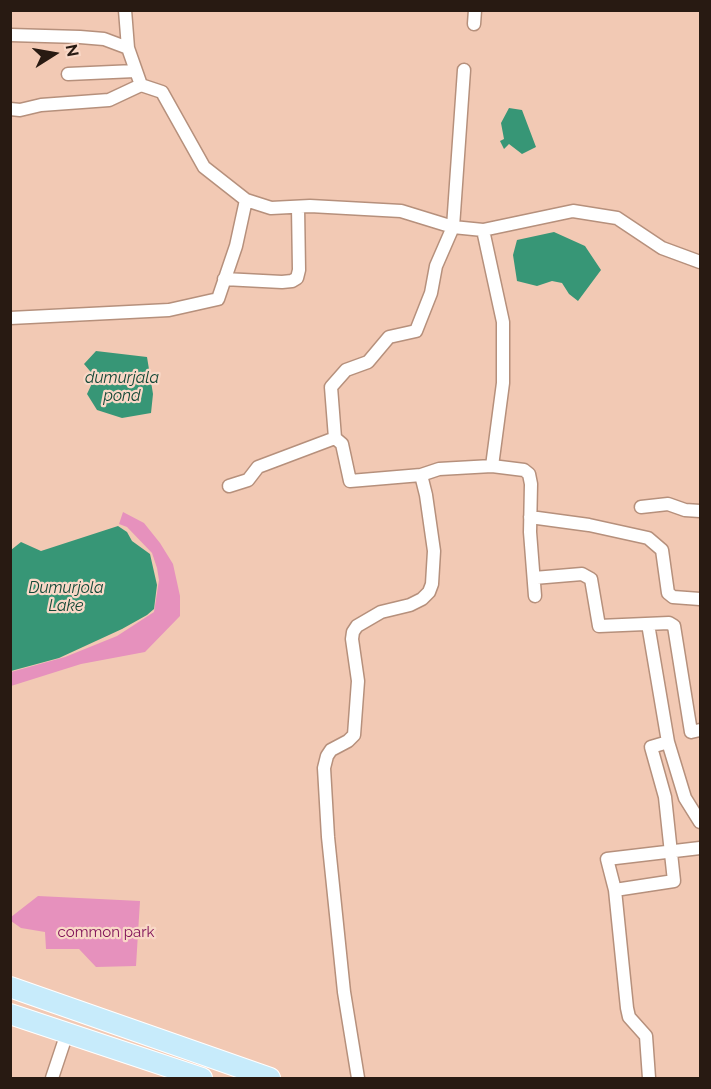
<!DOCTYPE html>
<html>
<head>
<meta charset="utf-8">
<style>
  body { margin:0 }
  #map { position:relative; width:711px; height:1089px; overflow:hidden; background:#f2c9b4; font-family:Raleway,sans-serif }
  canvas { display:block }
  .frame { position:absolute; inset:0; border:12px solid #281a12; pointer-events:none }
  .north { position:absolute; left:24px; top:24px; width:60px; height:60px; -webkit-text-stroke:4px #f9d8c7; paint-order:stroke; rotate:79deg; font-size:16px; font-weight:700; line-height:24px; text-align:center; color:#281a12 }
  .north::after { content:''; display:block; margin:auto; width:21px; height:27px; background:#281a12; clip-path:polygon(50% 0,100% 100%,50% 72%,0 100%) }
</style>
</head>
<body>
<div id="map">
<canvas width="711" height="1089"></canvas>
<div class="frame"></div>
<div class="north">N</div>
</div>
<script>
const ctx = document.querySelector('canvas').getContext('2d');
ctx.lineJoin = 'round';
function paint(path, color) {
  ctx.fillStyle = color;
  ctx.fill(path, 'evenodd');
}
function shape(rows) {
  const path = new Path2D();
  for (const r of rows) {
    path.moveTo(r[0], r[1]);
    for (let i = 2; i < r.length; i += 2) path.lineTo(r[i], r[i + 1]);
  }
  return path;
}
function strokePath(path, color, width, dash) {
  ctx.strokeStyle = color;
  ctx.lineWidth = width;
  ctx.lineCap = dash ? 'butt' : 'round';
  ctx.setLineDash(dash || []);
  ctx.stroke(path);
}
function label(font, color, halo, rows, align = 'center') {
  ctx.font = font + ' Raleway,sans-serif';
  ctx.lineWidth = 4.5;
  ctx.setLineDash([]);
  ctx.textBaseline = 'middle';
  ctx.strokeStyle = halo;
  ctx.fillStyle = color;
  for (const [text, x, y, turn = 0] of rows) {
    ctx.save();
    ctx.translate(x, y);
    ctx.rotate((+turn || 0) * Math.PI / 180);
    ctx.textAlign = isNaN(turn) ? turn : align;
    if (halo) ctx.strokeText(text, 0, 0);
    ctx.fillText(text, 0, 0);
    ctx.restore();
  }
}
paint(shape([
  [123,512,144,523,160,543,173,564,180,596,180,616,145,652,81,664,11,686,11,672,65,657,117,636,154,612,159,580,157,568,152,553,127,527,119,524],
  [38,896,140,901,136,966,96,967,79,949,46,949,45,932,21,928,11,921,11,917]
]), '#e691bd');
paint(shape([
  [509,108,522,110,536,147,522,154,509,144,504,149,500,141,504,139,501,123],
  [554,232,585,246,601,270,578,301,569,294,562,283,552,281,537,286,517,281,513,255,517,240],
  [96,351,147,357,153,394,151,413,122,418,97,410,87,394,95,377,84,364],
  [118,526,127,532,132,541,150,554,157,585,154,609,147,615,122,629,59,658,11,671,11,550,21,542,41,551]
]), '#379676');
const street = shape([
  [125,10,128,48],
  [474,24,475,10],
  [10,35,80,37,104,39,128,48,141,85,162,92,204,167,246,200,271,208,310,206,401,211,453,227,483,230,573,211,617,218,662,248,700,262],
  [68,74,135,71],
  [10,109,20,110,41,105,109,100,141,85],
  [224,279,282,282,292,281,297,278,299,270,298,207],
  [10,318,169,310,218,299,236,246,246,200],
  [492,466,524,470,529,474,531,484,530,532,535,596],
  [421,475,350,481,342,444,335,438,331,387,346,370,368,362,389,337,416,331,431,293,436,266,453,227,464,70],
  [229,486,248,480,258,467,335,438],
  [641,507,668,504,685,510,700,511],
  [530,517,589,525,648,538,662,550,668,593,673,597,700,599],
  [534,578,582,574,591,579,599,626,669,623,674,626,691,732,700,730],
  [668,742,685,798,700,822],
  [615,890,674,881,665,797,651,747,668,742,648,624],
  [52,1078,67,1033],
  [358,1078,344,992,328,837,324,768,327,756,331,750,348,741,354,735,358,681,352,639,353,632,357,626,381,612,410,605,422,599,429,592,432,584,434,551,426,495,421,475,439,469,492,466,503,383,503,322,483,230],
  [649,1078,646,1036,629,1017,627,1008,615,890,607,859,700,848]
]);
const primary = shape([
  [10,987,270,1078],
  [10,1014,202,1078]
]);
strokePath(street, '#b6907c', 15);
strokePath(primary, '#fff', 22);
strokePath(street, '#fff', 12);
strokePath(primary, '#c7ebfb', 20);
label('15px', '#811359', '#f9d8c7', [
  ["common park",106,932]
]);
label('italic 16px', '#124736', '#f9d8c7', [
  ["dumurjala",122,378],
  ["pond",122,396],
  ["Dumurjola",66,588],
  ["Lake",66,606]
]);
</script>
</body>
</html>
